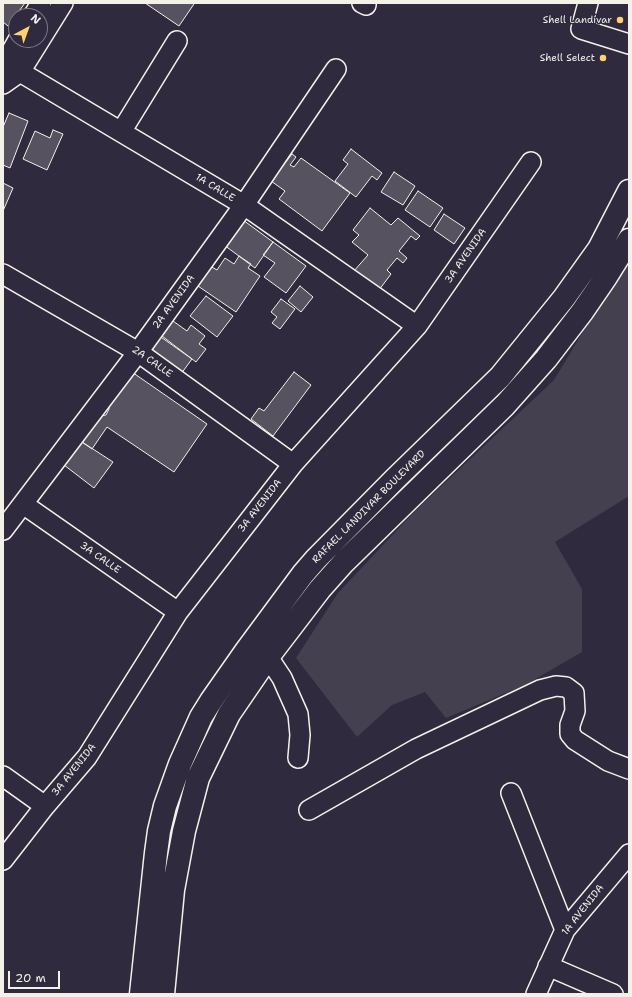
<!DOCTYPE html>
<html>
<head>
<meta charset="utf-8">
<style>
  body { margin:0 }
  #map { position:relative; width:632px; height:997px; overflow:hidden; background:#2f2a3d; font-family:"Shantell Sans",sans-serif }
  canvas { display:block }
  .frame { position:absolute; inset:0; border:4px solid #f4f1e8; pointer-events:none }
  .north { position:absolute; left:8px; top:8px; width:40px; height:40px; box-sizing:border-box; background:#2f2a3d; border:1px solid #7e7a81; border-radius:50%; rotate:41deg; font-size:11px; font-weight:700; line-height:16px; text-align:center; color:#f4f1e8 }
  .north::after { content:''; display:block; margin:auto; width:14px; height:18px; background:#ffd166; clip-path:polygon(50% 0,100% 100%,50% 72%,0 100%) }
  .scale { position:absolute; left:8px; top:971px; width:52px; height:18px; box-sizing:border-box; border:2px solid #f4f1e8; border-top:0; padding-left:5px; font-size:12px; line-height:14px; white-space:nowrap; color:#f4f1e8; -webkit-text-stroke:3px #2f2a3d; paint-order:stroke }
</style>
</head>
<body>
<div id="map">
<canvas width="632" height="997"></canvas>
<div class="frame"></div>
<div class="north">N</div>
<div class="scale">20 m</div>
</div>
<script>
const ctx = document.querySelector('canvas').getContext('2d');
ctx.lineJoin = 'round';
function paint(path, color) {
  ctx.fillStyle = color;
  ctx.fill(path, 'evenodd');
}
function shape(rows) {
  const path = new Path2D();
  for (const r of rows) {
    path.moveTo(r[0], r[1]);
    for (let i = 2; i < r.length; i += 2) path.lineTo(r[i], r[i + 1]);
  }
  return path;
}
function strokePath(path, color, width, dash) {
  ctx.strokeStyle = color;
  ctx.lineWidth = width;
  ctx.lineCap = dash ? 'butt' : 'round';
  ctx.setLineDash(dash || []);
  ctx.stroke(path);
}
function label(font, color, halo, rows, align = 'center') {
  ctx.font = font + ' "Shantell Sans",sans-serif';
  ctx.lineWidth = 3;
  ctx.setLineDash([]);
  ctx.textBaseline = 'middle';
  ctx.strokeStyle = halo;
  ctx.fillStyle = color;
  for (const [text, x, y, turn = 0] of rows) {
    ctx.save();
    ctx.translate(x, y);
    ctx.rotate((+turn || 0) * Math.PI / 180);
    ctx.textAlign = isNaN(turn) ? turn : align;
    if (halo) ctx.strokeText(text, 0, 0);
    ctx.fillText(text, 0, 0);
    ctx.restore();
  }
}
paint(shape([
  [629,255,629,496,555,542,582,589,582,652,525,685,446,718,425,692,392,705,357,737,296,658,338,593,416,510,554,380]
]), '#454050');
const building = shape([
  [3,3,25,3,8,26,3,22,3,3],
  [145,3,193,3,194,4,179,26,145,3],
  [9,113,28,121,10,168,3,165,3,127,9,113],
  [53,130,63,134,47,170,23,159,35,131,50,138,53,130],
  [351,149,382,173,377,180,372,176,356,197,335,181,348,164,343,160,351,149],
  [292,154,296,157,290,165,294,167,301,158,350,193,322,231,279,199,285,191,271,181,292,154],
  [394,172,415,186,403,205,381,192,394,172],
  [3,183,13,188,3,211,3,183],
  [418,191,443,208,430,227,405,210,418,191],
  [370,208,391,225,398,218,420,236,416,240,411,236,399,251,407,258,403,263,397,258,387,270,391,274,379,290,353,272,368,255,352,242,359,235,353,230,370,208],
  [444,214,465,228,454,244,434,230,444,214],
  [243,220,273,242,255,268,224,245,243,220],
  [273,242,306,266,286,293,264,277,275,263,263,255,273,242],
  [239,256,251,264,248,268,260,276,236,312,195,284,208,265,217,270,225,258,234,264,239,256],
  [300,286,313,297,301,312,288,301,300,286],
  [206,296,233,316,217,337,190,316,206,296],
  [281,299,295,309,280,329,272,323,277,317,271,312,281,299],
  [173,321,187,331,191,325,205,336,199,344,206,349,196,362,162,336,173,321],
  [158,335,192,359,178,378,145,354,158,335],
  [129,370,207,424,174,472,107,427,92,449,79,440,95,417,106,415,109,409,109,399,129,370],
  [294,372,311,385,273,436,251,419,259,408,264,411,294,372],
  [79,440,113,462,94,488,64,465,79,440]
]);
paint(building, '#56525f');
strokePath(building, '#f4f1e8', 1);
const minor = shape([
  [362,3,366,5],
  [588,3,581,29,629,44],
  [33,16,41,3],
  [5,63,244,205,417,326],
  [3,69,5,63,18,40],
  [3,84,20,72,63,3],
  [121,132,177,41],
  [3,274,138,352,293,464],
  [23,504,178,612],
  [3,530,138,352,244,205,336,69],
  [268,657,282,678,298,714,300,735,298,758],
  [3,776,45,806],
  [511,793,565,930],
  [309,810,416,749,540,690,556,686,566,687,574,693,575,711,570,725,570,734,575,740,608,761,629,769],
  [3,860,45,806,87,757,178,612,293,464,417,326,531,162],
  [548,966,613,994],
  [536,994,565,930,629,854]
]);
const major = shape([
  [141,994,156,853,159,831,165,806,180,764,201,717,211,701,246,651,303,574,316,559,395,479,500,377,564,298,599,249,629,191],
  [163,994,173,890,184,831,198,778,229,714,268,657,320,589,344,562,505,405,546,359,582,312,606,277,629,240]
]);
strokePath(minor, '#f4f1e8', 22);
strokePath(major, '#f4f1e8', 25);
strokePath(minor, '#2f2a3d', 19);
strokePath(major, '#2f2a3d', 22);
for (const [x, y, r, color] of [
  [620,20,4,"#ffd166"],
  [603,58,4,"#ffd166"]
]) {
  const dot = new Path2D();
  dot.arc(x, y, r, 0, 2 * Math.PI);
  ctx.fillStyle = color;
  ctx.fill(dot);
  strokePath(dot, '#2f2a3d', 1.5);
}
label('10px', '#f4f1e8', '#2f2a3d', [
  ["Shell Landívar",612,20],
  ["Shell Select",595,58]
], 'right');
label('10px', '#f4f1e8', '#2f2a3d', [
  ["1A CALLE",215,188,31],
  ["3A AVENIDA",466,256,-55],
  ["2A AVENIDA",174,302,-54],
  ["2A CALLE",152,362,35],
  ["3A AVENIDA",260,506,-52],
  ["RAFAEL LANDIVAR BOULEVARD",369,507,-45],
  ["3A CALLE",100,558,35],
  ["3A AVENIDA",74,770,-51],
  ["1A AVENIDA",583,910,-52]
]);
</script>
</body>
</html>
